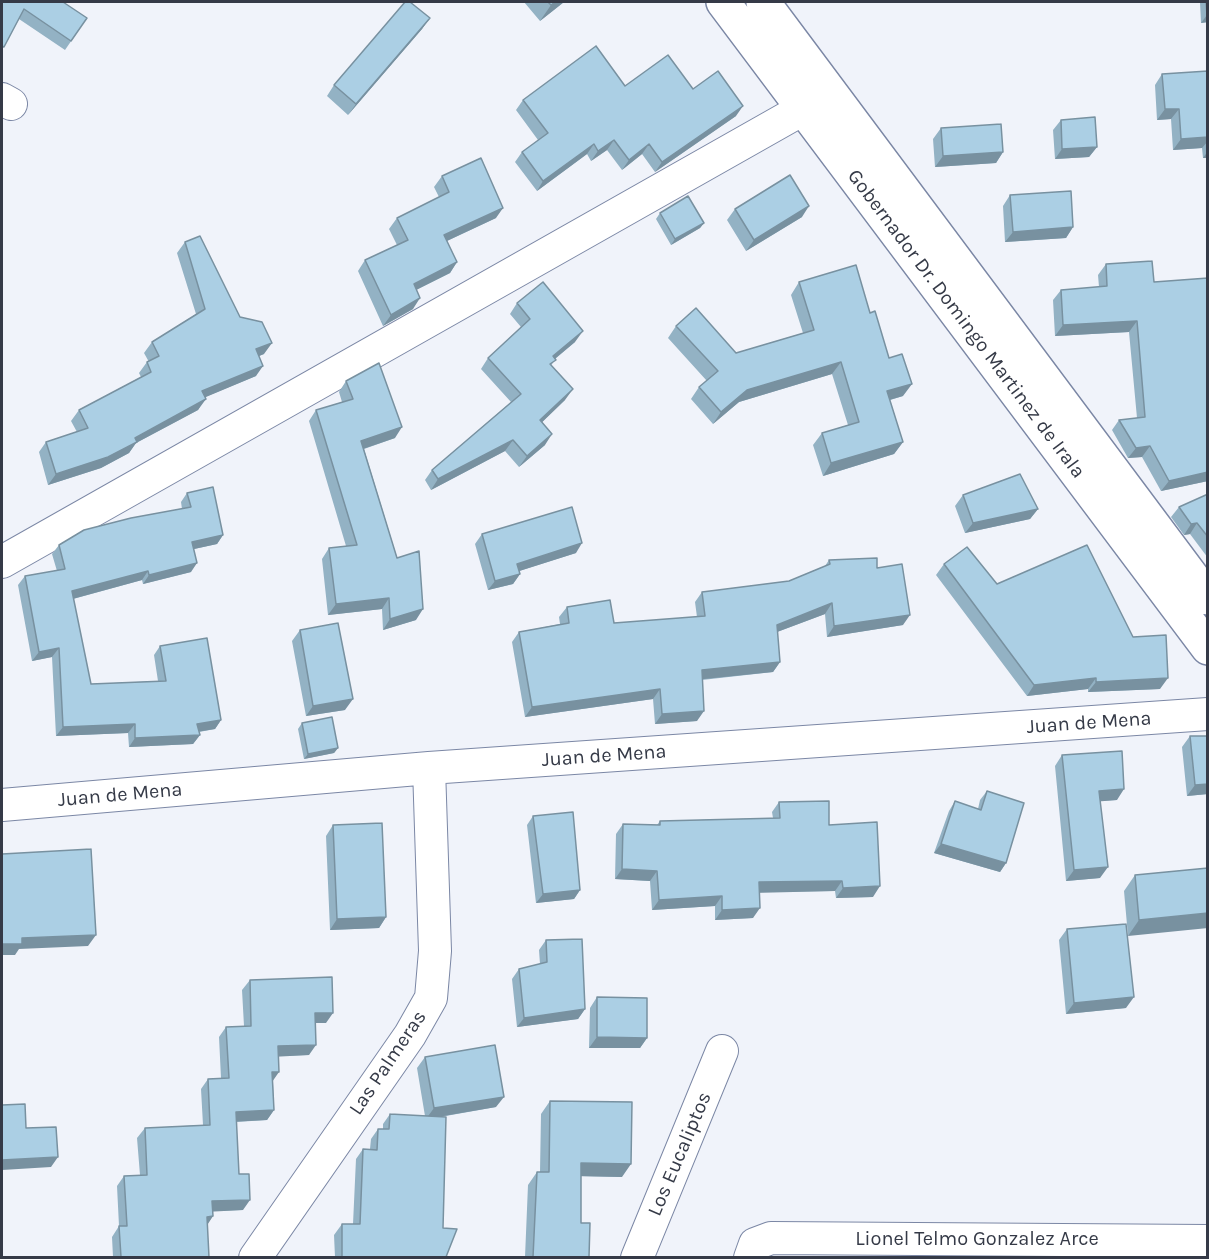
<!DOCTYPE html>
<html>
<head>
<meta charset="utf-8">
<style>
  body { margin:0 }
  #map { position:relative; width:1209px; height:1259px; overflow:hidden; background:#f0f3fa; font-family:Karla,sans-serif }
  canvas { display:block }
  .frame { position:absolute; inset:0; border:3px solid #353a47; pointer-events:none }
</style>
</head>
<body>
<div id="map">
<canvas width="1209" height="1259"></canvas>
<div class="frame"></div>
</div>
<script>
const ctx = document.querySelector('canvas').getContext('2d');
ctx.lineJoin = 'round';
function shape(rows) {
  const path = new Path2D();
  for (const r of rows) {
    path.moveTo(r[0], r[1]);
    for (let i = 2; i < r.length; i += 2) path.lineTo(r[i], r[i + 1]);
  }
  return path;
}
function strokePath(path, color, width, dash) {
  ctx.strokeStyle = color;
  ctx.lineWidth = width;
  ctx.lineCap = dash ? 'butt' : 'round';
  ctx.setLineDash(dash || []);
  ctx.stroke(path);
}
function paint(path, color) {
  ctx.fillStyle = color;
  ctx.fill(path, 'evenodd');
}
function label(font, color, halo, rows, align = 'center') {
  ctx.font = font + ' Karla,sans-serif';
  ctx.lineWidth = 4.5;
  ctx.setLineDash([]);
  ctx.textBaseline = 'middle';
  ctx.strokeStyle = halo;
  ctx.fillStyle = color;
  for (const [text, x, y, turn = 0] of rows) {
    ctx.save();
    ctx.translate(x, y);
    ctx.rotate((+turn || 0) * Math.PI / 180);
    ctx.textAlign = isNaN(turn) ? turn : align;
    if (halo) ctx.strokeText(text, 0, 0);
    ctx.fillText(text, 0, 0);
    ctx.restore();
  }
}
const street = shape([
  [2,99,11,104],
  [2,562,826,96],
  [2,805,429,768,1208,714],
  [255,1258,410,1035,431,998,435,951,429,768],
  [637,1258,722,1051],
  [750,1258,755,1244,771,1238,1208,1241]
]);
const secondary = shape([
  [723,2,1208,648],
  [763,2,1208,598]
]);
strokePath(street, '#7b87a5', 34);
strokePath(secondary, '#7b87a5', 36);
strokePath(street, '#fff', 32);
strokePath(secondary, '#fff', 33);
paint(shape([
  [2,2,87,18,65,50,19,19,2,50],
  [524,2,564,2,540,21],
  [1200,2,1208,2,1208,22,1201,23],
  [429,18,422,29,348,115,327,96,334,85],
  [1208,71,1208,158,1203,158,1202,148,1173,150,1171,119,1157,120,1155,85,1162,74],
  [625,86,693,89,736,116,655,172,642,154,622,170,607,150,591,161,587,154,537,191,515,162,522,152,538,140,516,110,523,100],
  [1061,120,1097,147,1089,157,1055,159,1053,130],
  [941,128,1003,152,996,163,935,167,933,139],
  [442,176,496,218,447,241,457,262,450,273,416,290,413,309,383,326,358,271,365,260,397,245,389,229,397,218,439,197,434,187],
  [1010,195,1073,227,1066,238,1005,242,1003,206],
  [735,209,802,217,746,251,727,220],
  [660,213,704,223,700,228,671,245,656,219],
  [185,242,240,317,264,354,259,356,256,376,205,397,198,410,136,443,129,453,101,468,48,485,39,452,46,442,77,432,71,421,79,410,141,377,139,373,147,362,149,362,144,353,152,342,196,314,177,253],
  [1106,264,1154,282,1208,278,1208,481,1161,491,1142,457,1128,458,1112,430,1119,420,1137,418,1129,332,1055,336,1053,300,1061,290,1099,287,1098,275],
  [799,282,870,313,889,358,903,396,890,400,903,442,894,454,823,476,813,445,822,433,848,425,832,374,739,402,713,424,691,399,699,387,707,381,668,338,676,326,736,353,803,333,791,295],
  [517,303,575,342,555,359,551,366,565,400,542,422,545,445,519,467,505,451,431,490,425,480,432,470,511,402,481,369,488,358,521,327,510,314],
  [346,381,395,438,364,449,416,620,383,630,382,609,328,615,322,559,329,548,346,546,309,421,316,410,342,402,339,392],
  [187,493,223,535,217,544,194,549,191,572,143,584,142,580,73,599,91,684,158,681,154,655,160,646,221,720,215,729,199,732,200,735,193,744,129,747,128,733,56,736,52,657,32,661,18,585,25,576,57,571,52,554,59,545,182,509,181,502],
  [1208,494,1208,558,1190,534,1184,535,1171,517,1179,507],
  [963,495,1038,509,1030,519,965,533,955,506],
  [482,534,576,553,519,571,520,574,513,584,488,590,475,544],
  [829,560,877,568,903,625,827,637,825,614,777,632,780,662,773,672,702,680,697,721,655,724,653,699,525,717,512,642,519,632,560,624,559,617,567,607,614,623,697,617,695,602,702,592,789,581,825,566],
  [944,564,1160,689,1088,692,1088,689,1027,696,936,575],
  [300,630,345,710,306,716,292,641],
  [302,723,338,748,334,753,304,759,298,729],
  [1190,736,1208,736,1208,794,1187,796,1182,747],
  [1062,755,1117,800,1100,801,1100,878,1066,881,1055,766],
  [987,791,1006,863,1000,872,934,853,949,811,955,801,978,809,980,800],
  [779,802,829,825,873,897,836,898,835,891,759,892,753,918,715,920,715,906,652,910,650,881,615,879,616,834,623,824,657,825,660,821,773,818,772,812],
  [533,816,580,890,574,899,536,903,527,825],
  [333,825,386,917,379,928,330,930,326,836],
  [1208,868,1128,936,1124,891,1135,875],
  [1067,929,1126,1008,1066,1014,1059,940],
  [546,940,585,1009,578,1019,517,1027,512,979,519,969,540,964,539,950],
  [250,980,326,1023,315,1023,309,1055,278,1056,273,1081,274,1110,267,1120,236,1122,239,1174,243,1210,213,1211,213,1216,207,1224,209,1257,113,1257,112,1237,119,1226,117,1186,124,1176,140,1175,137,1138,145,1128,203,1125,201,1089,208,1079,221,1078,219,1037,226,1027,244,1026,242,990],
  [597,997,647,1038,640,1048,589,1048,590,1008],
  [425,1057,496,1107,440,1117,443,1228,446,1257,335,1257,334,1235,342,1224,353,1224,356,1159,363,1149,370,1149,371,1139,378,1129,383,1129,383,1124,390,1114,425,1116,417,1068],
  [550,1101,622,1177,581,1176,581,1223,589,1257,525,1257,528,1185,537,1172,540,1172,541,1114]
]), '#93b2c4');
paint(shape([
  [555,2,564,2,540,21,551,5],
  [1207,15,1208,15,1208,22,1201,23],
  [430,18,422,29,348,115,356,104],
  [743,106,736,116,655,172,662,162],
  [1165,109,1179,109,1171,119,1157,120],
  [1208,137,1208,141,1202,148,1173,150,1181,139],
  [614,140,607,150,591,161,598,151],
  [594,144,587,154,537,191,543,181],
  [649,144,642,154,622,170,629,160],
  [1097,147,1089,157,1055,159,1062,149],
  [1208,151,1208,158,1203,158],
  [1003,152,996,163,935,167,943,156],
  [809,206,802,217,746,251,754,240],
  [503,208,496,218,436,246,444,235],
  [704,223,700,228,671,245,675,239],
  [1073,227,1066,238,1005,242,1013,232],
  [457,262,450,273,406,295,414,284],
  [420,298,413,309,383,326,391,315],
  [1137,321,1129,332,1055,336,1063,325],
  [583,331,575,342,545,367,553,356],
  [272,343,264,354,249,360,256,349],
  [841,362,832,374,739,402,713,424,721,412,747,390],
  [263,366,256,376,194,402,202,391],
  [912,384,903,396,879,403,887,391],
  [573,389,565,400,533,431,540,420],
  [206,399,198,410,136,443,129,453,101,468,48,485,56,474,135,438],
  [402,427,395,438,354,452,361,441],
  [552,434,545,445,519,467,527,456],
  [513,440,505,451,431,490,438,479],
  [903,442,894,454,823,476,831,463],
  [1150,446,1142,457,1128,458,1136,448],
  [1208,472,1208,481,1161,491,1169,481],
  [1038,509,1030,519,965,533,973,523],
  [1197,523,1190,534,1184,535,1191,524],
  [223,535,217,544,185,551,192,542],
  [582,543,576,553,510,574,517,564],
  [197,563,191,572,143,584,149,575],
  [148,571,142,580,65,601,72,591],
  [520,574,513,584,488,590,495,581],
  [389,598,382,609,328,615,336,604],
  [832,603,825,614,769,635,777,625],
  [423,609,416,620,383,630,390,619],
  [910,615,903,625,827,637,834,626],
  [59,648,52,657,32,661,39,652],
  [780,662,773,672,694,680,702,670],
  [1096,678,1088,689,1027,696,1034,685],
  [1168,678,1160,689,1088,692,1096,682],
  [660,689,653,699,525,717,532,707],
  [353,699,345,710,306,716,313,706],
  [704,711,697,721,655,724,662,714],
  [221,720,215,729,190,733,197,724],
  [135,724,128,733,56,736,63,727],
  [200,735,193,744,129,747,135,738],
  [338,748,334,753,304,759,308,754],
  [1208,784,1208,794,1187,796,1195,785],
  [1124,789,1117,800,1092,802,1099,791],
  [941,844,1006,863,1000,872,934,853],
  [1108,867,1100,878,1066,881,1074,870],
  [622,869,657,871,650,881,615,879],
  [842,881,835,891,752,893,759,882],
  [880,886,873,897,836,898,843,888],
  [580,890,574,899,536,903,543,894],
  [722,896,715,906,652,910,659,900],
  [760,908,753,918,715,920,722,910],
  [1208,913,1208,928,1128,936,1139,920],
  [386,917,379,928,330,930,337,919],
  [96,935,88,946,19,949,15,955,2,955,2,944,22,938],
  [1134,997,1126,1008,1066,1014,1074,1003],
  [585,1009,578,1019,517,1027,524,1018],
  [315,1013,333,1013,326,1023,307,1023],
  [597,1037,647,1038,640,1048,589,1048],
  [316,1045,309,1055,271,1057,278,1046],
  [272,1072,279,1072,272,1082],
  [504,1097,496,1107,426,1119,434,1108],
  [274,1110,267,1120,229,1122,236,1112],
  [58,1157,51,1167,2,1170,2,1160],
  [581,1163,631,1164,622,1177,572,1176],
  [250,1200,243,1210,205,1212,212,1201],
  [213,1216,206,1227,207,1217]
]), '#7891a0');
const building = shape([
  [2,2,63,2,87,18,71,41,24,9,4,47,2,46,2,2],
  [405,2,410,2,430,18,356,104,334,85,405,2],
  [548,2,555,2,551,5,548,2],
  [1206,2,1208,2,1207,15,1206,2],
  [596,46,625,86,668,55,693,89,718,71,743,106,662,162,649,144,629,160,614,140,598,151,594,144,543,181,522,152,548,133,523,100,596,46],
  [1208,71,1208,137,1181,139,1179,109,1165,109,1162,74,1208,71],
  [1095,117,1097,147,1062,149,1061,120,1095,117],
  [1001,124,1003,152,943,156,941,128,1001,124],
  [481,158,503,208,444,235,457,262,414,284,420,298,391,315,365,260,408,240,397,218,449,192,442,176,481,158],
  [790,175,809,206,754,240,735,209,790,175],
  [1071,191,1073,227,1013,232,1010,195,1071,191],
  [688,196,704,223,675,239,660,213,688,196],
  [200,236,240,317,262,322,272,343,256,349,263,366,202,391,206,399,135,438,137,442,108,457,56,474,46,442,88,428,79,410,151,372,147,362,159,356,152,342,205,309,185,242,200,236],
  [1152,261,1154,282,1208,278,1208,472,1169,481,1150,446,1136,448,1119,420,1145,417,1137,321,1063,325,1061,290,1107,286,1106,264,1152,261],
  [856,265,870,313,875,311,889,358,902,354,912,384,887,391,903,442,831,463,822,433,859,422,841,362,747,390,721,412,699,387,718,371,676,326,696,308,736,353,814,330,799,282,856,265],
  [543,282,583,331,553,356,556,360,550,364,573,389,540,420,552,434,527,456,513,440,438,479,432,470,521,394,488,358,530,319,517,303,543,282],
  [379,363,402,427,361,441,397,558,419,551,423,609,390,619,389,598,336,604,329,548,357,545,316,410,353,399,346,381,379,363],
  [1020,474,1038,509,973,523,963,495,1020,474],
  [213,487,223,535,192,542,197,563,149,575,148,571,72,591,91,684,166,681,160,646,207,638,221,720,197,724,200,735,135,738,135,724,63,727,59,648,39,652,25,576,65,569,59,545,84,530,131,518,191,507,187,493,213,487],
  [1208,494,1208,537,1197,523,1191,524,1179,507,1208,494],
  [572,507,582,543,517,564,520,574,495,581,482,534,572,507],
  [1087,545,1133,637,1166,635,1168,678,1096,682,1096,678,1034,685,944,564,967,547,997,584,1087,545],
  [877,558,877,568,902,564,910,615,834,626,832,603,777,625,780,662,702,670,704,711,662,714,660,689,532,707,519,632,569,623,567,607,610,600,614,623,705,616,702,592,789,581,830,564,829,560,877,558],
  [338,623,353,699,313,706,300,630,338,623],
  [332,717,338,748,308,754,302,723,332,717],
  [1190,736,1208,736,1208,784,1195,785,1190,736],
  [1122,751,1124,789,1099,791,1108,867,1074,870,1062,755,1122,751],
  [987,791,1024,803,1006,863,941,844,955,801,981,810,987,791],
  [829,801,829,825,877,822,880,886,843,888,842,881,759,882,760,908,722,910,722,896,659,900,657,871,622,869,623,824,660,825,660,821,780,818,779,802,829,801],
  [573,812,580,890,543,894,533,816,573,812],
  [382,823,386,917,337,919,333,825,382,823],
  [91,849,96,935,22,938,22,944,2,944,2,854,91,849],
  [1208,868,1208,913,1139,920,1135,875,1208,868],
  [1126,924,1134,997,1074,1003,1067,929,1126,924],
  [582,939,585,1009,524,1018,519,969,547,962,546,940,582,939],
  [332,977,333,1013,315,1013,316,1045,278,1046,279,1072,272,1072,274,1110,236,1112,239,1174,249,1174,250,1200,212,1201,213,1216,207,1217,209,1257,121,1257,119,1226,127,1226,124,1176,147,1175,145,1128,210,1125,208,1079,229,1078,226,1027,251,1026,250,980,332,977],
  [597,997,647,998,647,1038,597,1037,597,997],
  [495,1045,504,1097,434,1108,425,1057,495,1045],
  [550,1101,632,1102,631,1164,581,1163,581,1223,590,1223,589,1257,533,1257,537,1172,549,1172,550,1101],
  [25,1104,26,1128,56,1127,58,1157,2,1160,2,1105,25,1104],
  [390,1114,446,1117,443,1228,457,1229,446,1257,342,1257,342,1224,360,1224,363,1149,377,1150,378,1129,389,1129,390,1114]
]);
paint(building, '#abcfe4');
strokePath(building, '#7891a0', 1.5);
label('20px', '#353a47', '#fff', [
  ["Gobernador Dr. Domingo Martinez de Irala",966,324,53],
  ["Juan de Mena",1089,723,-4],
  ["Juan de Mena",604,756,-4],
  ["Juan de Mena",120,795,-5],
  ["Las Palmeras",388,1063,-56],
  ["Los Eucaliptos",680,1154,-67],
  ["Lionel Telmo Gonzalez Arce",977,1239]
]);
</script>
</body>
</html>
